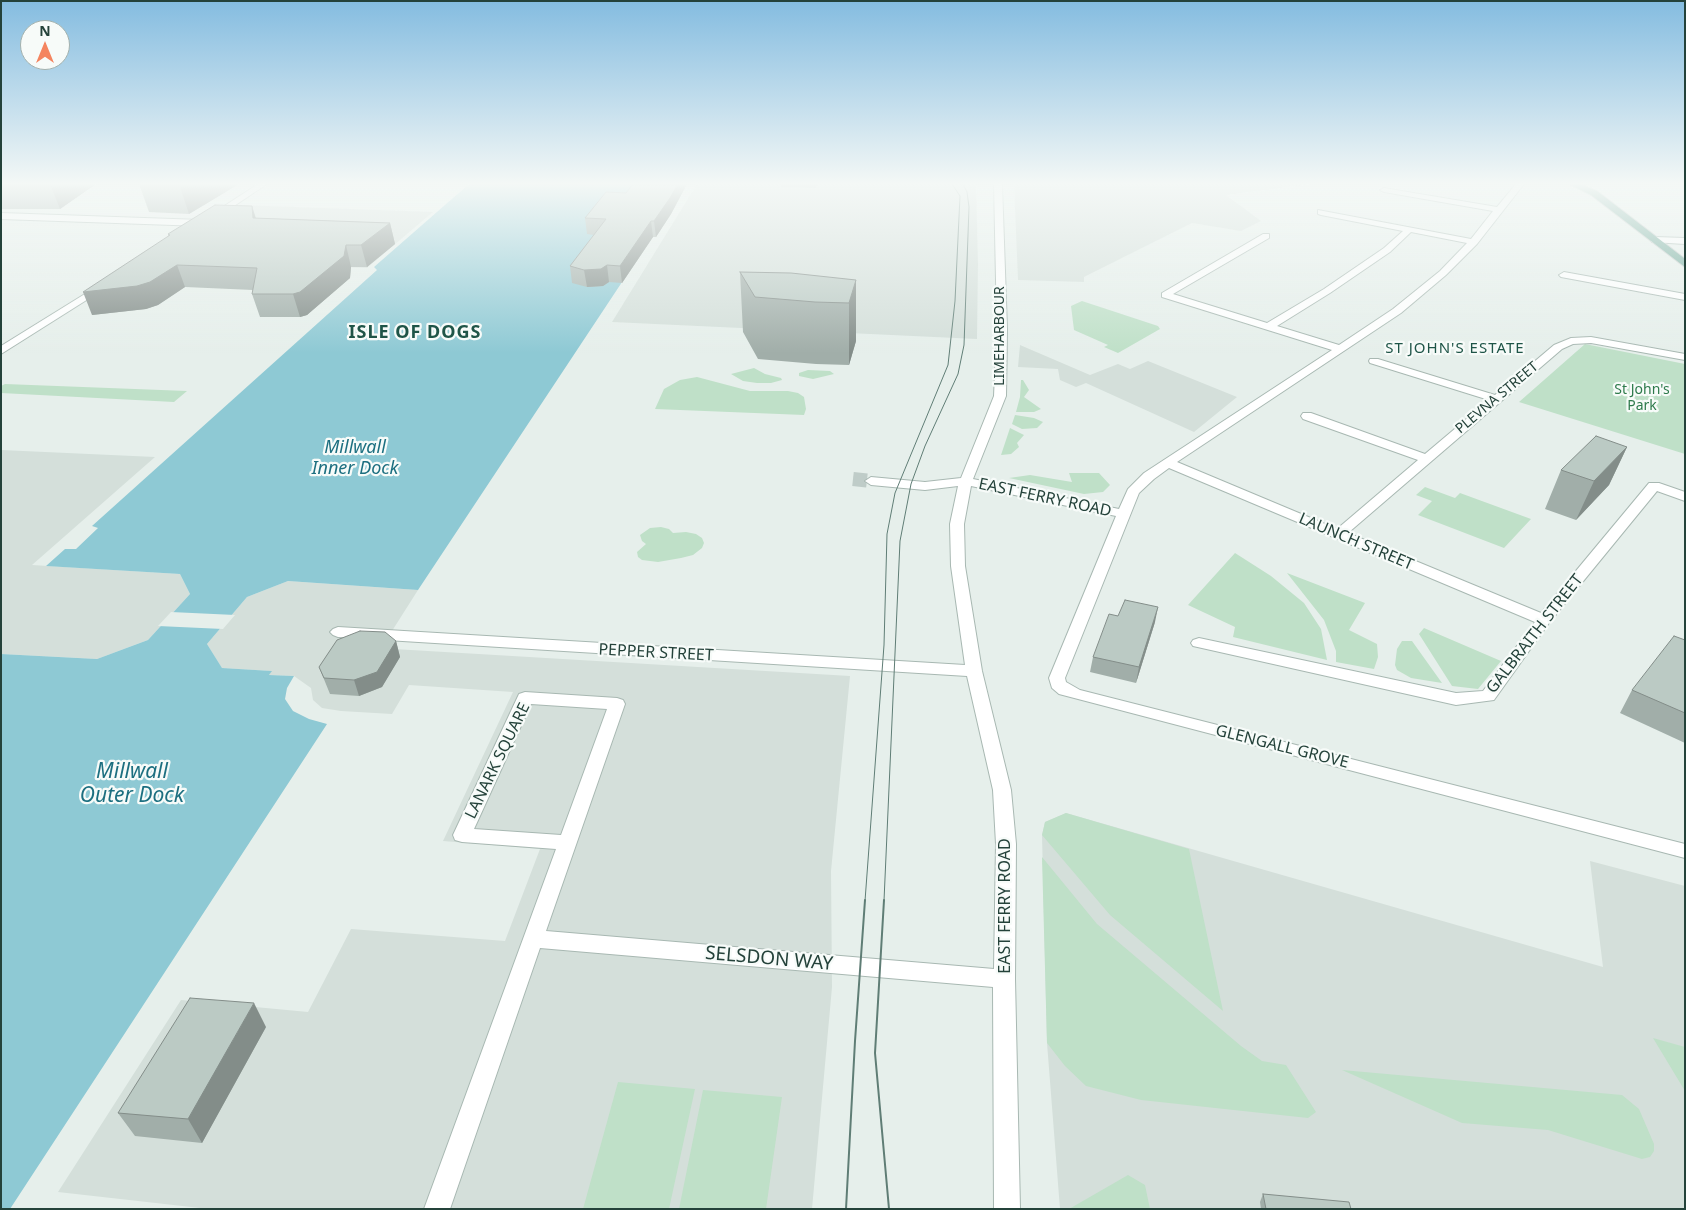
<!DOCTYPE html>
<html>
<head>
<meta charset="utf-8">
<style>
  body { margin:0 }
  #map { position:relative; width:1686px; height:1210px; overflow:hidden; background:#e6efeb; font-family:"Noto Sans",sans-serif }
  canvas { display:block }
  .frame { position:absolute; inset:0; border:2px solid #24423a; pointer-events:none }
  .north { position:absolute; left:20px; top:20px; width:50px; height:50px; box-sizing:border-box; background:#f7fbf9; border:1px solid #a3b1ad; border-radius:50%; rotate:0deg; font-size:14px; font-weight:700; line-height:20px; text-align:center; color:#24423a }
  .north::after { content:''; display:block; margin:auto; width:18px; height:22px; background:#f4845f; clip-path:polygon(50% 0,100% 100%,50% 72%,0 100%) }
</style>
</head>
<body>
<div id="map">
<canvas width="1686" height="1210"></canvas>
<div class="frame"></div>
<div class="north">N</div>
</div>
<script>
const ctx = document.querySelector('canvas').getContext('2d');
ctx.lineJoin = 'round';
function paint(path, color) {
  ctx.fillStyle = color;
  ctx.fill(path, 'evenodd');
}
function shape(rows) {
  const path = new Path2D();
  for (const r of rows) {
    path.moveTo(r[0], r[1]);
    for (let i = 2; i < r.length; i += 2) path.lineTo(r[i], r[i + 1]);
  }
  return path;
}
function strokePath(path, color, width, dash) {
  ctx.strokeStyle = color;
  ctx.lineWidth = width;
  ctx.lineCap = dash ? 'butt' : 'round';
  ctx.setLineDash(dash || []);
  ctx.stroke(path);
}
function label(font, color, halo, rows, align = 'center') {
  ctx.font = font + ' "Noto Sans",sans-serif';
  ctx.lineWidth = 4.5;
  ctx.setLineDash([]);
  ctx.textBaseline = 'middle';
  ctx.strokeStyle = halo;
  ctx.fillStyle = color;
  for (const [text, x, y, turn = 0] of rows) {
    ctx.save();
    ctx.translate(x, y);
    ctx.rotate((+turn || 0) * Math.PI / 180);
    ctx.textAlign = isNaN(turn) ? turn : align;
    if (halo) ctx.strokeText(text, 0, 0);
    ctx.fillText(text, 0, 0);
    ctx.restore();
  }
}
paint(shape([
  [697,184,976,184,978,264,977,339,612,322],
  [1014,184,1311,184,1226,195,1261,221,1241,231,1192,223,1084,277,1084,282,1018,280],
  [240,205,433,212,367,268,155,260],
  [1020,345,1090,375,1118,364,1130,369,1148,361,1237,397,1194,432,1086,383,1076,387,1060,380,1058,369,1018,367],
  [1,450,155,457,32,565,180,574,190,594,148,640,97,659,1,654],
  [288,581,418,590,385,642,394,649,850,676,831,871,832,987,812,1209,209,1209,58,1192,181,1000,308,1012,351,929,505,941,540,849,443,841,513,692,409,685,392,714,341,711,322,708,313,700,311,688,294,676,269,675,271,671,222,668,207,644,247,597],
  [1066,813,1603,967,1590,861,1685,886,1685,1209,1060,1209,1047,1043,1042,835,1045,822]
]), '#d4dfda');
paint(shape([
  [1082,301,1158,326,1160,329,1118,353,1104,347,1108,345,1074,330,1071,306],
  [1585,344,1685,364,1685,454,1519,402],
  [754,368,765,374,781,378,782,380,771,383,757,383,743,381,731,374],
  [808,370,830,371,834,374,813,379,799,376,799,373],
  [697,377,750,391,788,391,798,393,804,397,806,409,804,415,655,409,664,389,680,380],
  [1021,380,1023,380,1029,390,1024,397,1041,409,1034,412,1016,412,1020,397],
  [5,384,187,391,174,402,1,393,1,386],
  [1015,415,1034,418,1043,422,1037,428,1022,429,1012,424],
  [1010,428,1024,435,1017,443,1019,447,1011,454,1001,455],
  [1069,473,1099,473,1110,485,1103,492,1084,494,1009,478,1030,475,1072,482],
  [1425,487,1455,498,1460,493,1531,519,1504,548,1418,515,1432,501,1416,495],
  [661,527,669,529,673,533,686,532,696,534,702,538,704,543,702,548,693,555,681,558,658,562,642,560,638,557,637,552,646,544,642,541,640,535,650,528],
  [1235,553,1271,576,1304,603,1321,629,1327,660,1233,637,1235,627,1188,605],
  [1287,573,1365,603,1349,630,1377,644,1378,657,1374,669,1336,662,1336,651,1324,620],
  [1424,628,1501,661,1478,689,1452,686,1419,634],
  [1402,641,1412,641,1442,683,1411,678,1397,670,1395,665,1397,649],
  [1066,813,1189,849,1223,1011,1110,915,1042,835,1045,822],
  [1042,857,1097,924,1241,1046,1262,1061,1286,1065,1316,1112,1308,1118,1141,1100,1086,1086,1065,1066,1047,1043],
  [1653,1038,1685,1047,1685,1091],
  [1342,1070,1622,1095,1639,1109,1654,1144,1654,1151,1650,1157,1642,1159,1548,1130,1462,1123],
  [618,1082,695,1089,669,1209,583,1209],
  [703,1090,782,1097,766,1209,679,1209],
  [1128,1175,1145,1185,1150,1209,1069,1209]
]), '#bfe0c8');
paint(shape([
  [469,184,687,184,418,590,288,581,247,597,207,644,222,668,272,671,269,675,294,676,287,688,285,699,293,711,309,719,327,724,10,1209,1,1209,1,654,97,659,148,640,190,594,180,574,46,566,65,549,76,549,98,528,92,526,377,270,374,267]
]), '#8ec9d4');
paint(shape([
  [171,612,235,615,223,629,158,626]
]), '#e6efeb');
strokePath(shape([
  [853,479,871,481]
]), '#bfccc8', 14, [14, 7]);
const minor = shape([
  [258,184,267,184,216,218,209,216,258,184],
  [994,184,1002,184,1007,329,1006,396,973,479,1119,509,1128,489,1144,473,1332,350,1162,297,1162,293,1263,234,1269,234,1269,238,1173,294,1267,323,1324,289,1384,248,1403,231,1321,215,1318,214,1318,210,1471,239,1493,211,1384,192,1380,190,1384,188,1497,207,1516,184,1524,184,1477,244,1446,275,1401,313,1177,462,1337,529,1418,460,1303,419,1301,416,1303,413,1311,413,1425,454,1489,400,1370,363,1369,361,1370,359,1378,359,1495,395,1554,345,1571,338,1591,337,1685,354,1685,360,1591,343,1573,344,1562,349,1348,533,1541,613,1649,483,1659,483,1685,492,1685,501,1657,491,1549,623,1494,700,1456,705,1193,646,1191,643,1193,640,1199,638,1456,693,1483,691,1535,622,1169,468,1154,479,1139,493,1065,678,1066,682,1080,690,1685,844,1685,858,1059,694,1052,688,1049,678,1116,516,971,486,964,524,965,566,982,671,1011,790,1016,844,1015,979,1020,1209,994,1209,993,987,540,948,450,1209,424,1209,556,849,462,842,455,840,453,835,519,694,525,692,617,698,623,700,625,704,546,931,994,969,996,844,993,790,967,676,338,637,333,635,330,632,333,629,338,627,965,665,951,566,950,524,958,486,925,490,871,485,865,481,871,477,925,482,961,478,994,396,997,329,994,184],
  [1411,232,1467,243,1440,271,1393,309,1339,345,1277,326,1330,293,1390,252,1411,232],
  [531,704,607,709,561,835,474,829,531,704],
  [1,213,202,220,206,223,202,226,1,219,1,213],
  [1655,237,1685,238,1685,244,1652,242,1651,240,1655,237],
  [1564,272,1685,294,1685,300,1561,277,1559,275,1564,272],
  [101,284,106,287,104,289,1,354,1,346,101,284]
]);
const major = shape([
  [1569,184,1580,184,1597,191,1685,259,1685,267,1591,195,1569,184]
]);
strokePath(minor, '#a8b8b2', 2);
strokePath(major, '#c2cac8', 2);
paint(minor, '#fff');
paint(major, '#6aa596');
strokePath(shape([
  [865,901,884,645,887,534,895,493,948,365,955,301,960,196,952,184],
  [884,901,900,541,911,484,925,446,958,374,964,345,969,207,967,192,963,184]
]), '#5f7d75', 1);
strokePath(shape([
  [884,900,875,1053,889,1209],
  [846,1209,855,1041,865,900]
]), '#5f7d75', 2);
paint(shape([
  [1,184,96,184,60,209,1,209],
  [139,184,239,184,189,214,149,212],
  [633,184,687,184,671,214,656,237,653,237,622,283,609,282,603,286,587,287,572,283,570,266,594,235,587,234,585,218,626,193],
  [781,184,817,184,816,188,781,187],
  [252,206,256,218,390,223,395,244,367,267,351,267,350,278,307,315,300,317,260,317,252,294,253,290,185,287,158,305,146,309,92,315,168,236,168,234],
  [740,272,856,280,856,341,849,365,816,364,758,359,743,332],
  [1627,447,1609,485,1576,520,1545,509,1561,470],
  [1155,622,1136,683,1090,672,1093,657],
  [1685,640,1685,743,1620,713,1632,690],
  [396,641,400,657,382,687,359,696,330,694,319,667],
  [266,1027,202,1143,135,1136,118,1113],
  [1263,1194,1351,1209,1261,1209,1260,1202]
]), '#a1aea9');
paint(shape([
  [50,184,96,184,60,209],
  [179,184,239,184,189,214],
  [678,184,687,184,671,214,656,237,654,221],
  [252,206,258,227,253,218],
  [651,221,653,237,622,283,620,266],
  [390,223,395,244,367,267,361,245],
  [346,245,351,267,350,278,307,315,300,317,293,294],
  [177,265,185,287,158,305,146,309,92,315,83,292],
  [607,265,609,282,603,286,587,287,584,270],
  [856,280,856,341,849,365,849,303],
  [1627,447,1609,485,1576,520,1594,481],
  [1158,607,1155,622,1136,683,1139,667],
  [396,641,400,657,382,687,359,696,354,680],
  [254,1003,266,1027,202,1143,188,1119]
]), '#838d89');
const building = shape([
  [633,184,678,184,670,198,654,221,651,221,620,266,607,265,601,269,584,270,570,266,606,219,585,218,606,192,626,193,633,184],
  [215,205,252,206,253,218,390,223,361,245,346,245,344,256,300,292,293,294,252,294,257,268,177,265,150,282,137,286,83,292,170,235,168,234,215,205],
  [740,272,791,273,856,280,849,303,815,302,755,297,740,272],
  [1596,436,1627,447,1594,481,1561,470,1596,436],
  [1125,600,1158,607,1139,667,1093,657,1109,614,1118,616,1125,600],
  [360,631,385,632,396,641,377,672,354,680,324,678,319,667,337,640,360,631],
  [1674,636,1685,640,1685,713,1632,690,1674,636],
  [190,998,254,1003,188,1119,118,1113,190,998],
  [1263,1194,1349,1202,1351,1209,1266,1209,1263,1194]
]);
paint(building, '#bbcac4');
strokePath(building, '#838d89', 1);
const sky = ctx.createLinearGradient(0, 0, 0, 353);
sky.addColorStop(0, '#84bce0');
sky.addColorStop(0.52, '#f4f8f6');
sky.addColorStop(1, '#f4f8f600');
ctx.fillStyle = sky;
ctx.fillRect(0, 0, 1686, 353);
label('14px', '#24423a', '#f7fbf9', [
  ["LIMEHARBOUR",1000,336,-90],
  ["PLEVNA STREET",1497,398,-40]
]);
label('14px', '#2d7a4b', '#f7fbf9', [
  ["St John's",1642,390],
  ["Park",1642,406]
]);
ctx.letterSpacing = '1px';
label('15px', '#1f5548', '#f7fbf9', [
  ["ST JOHN'S ESTATE",1455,349]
]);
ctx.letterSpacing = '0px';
label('16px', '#24423a', '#f7fbf9', [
  ["EAST FERRY ROAD",1045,498,12],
  ["LAUNCH STREET",1356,542,23],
  ["GALBRAITH STREET",1535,634,-52],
  ["PEPPER STREET",656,653,3],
  ["GLENGALL GROVE",1282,747,14],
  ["LANARK SQUARE",498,761,-64],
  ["EAST FERRY ROAD",1005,906,-90]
]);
ctx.letterSpacing = '1px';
label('bold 18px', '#1f5548', '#f7fbf9', [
  ["ISLE OF DOGS",415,333]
]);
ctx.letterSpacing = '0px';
label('italic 18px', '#1c6f80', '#f7fbf9', [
  ["Millwall",355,448],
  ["Inner Dock",355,469]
]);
label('19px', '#24423a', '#f7fbf9', [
  ["SELSDON WAY",769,959,5]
]);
label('italic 21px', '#1c6f80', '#f7fbf9', [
  ["Millwall",132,772],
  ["Outer Dock",132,796]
]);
</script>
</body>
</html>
